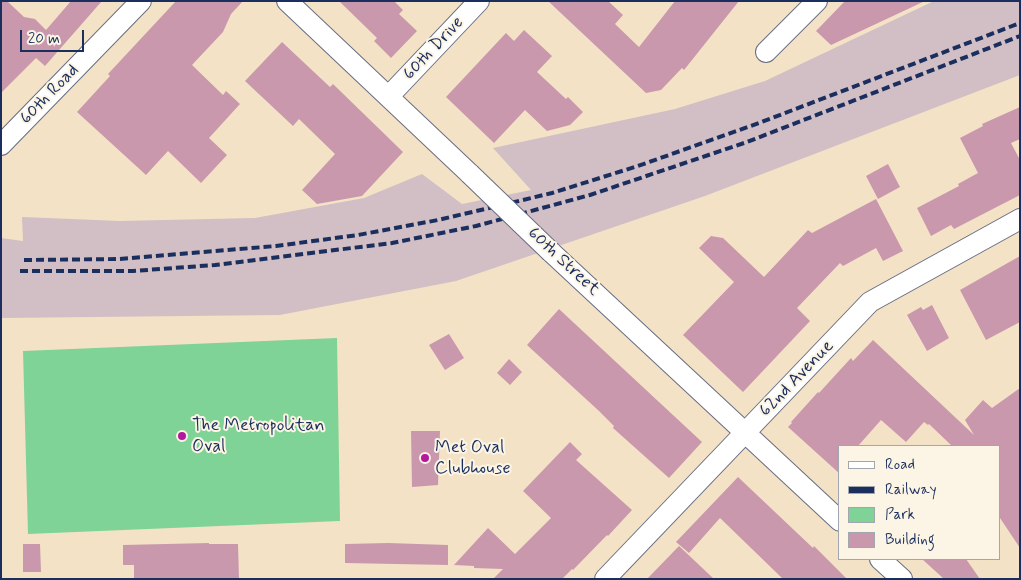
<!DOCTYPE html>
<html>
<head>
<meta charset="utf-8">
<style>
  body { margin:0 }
  #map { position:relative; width:1021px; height:580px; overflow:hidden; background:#f4e2c6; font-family:Mynerve,sans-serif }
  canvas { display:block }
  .frame { position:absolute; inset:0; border:2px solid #1b2f5e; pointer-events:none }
  .legend { position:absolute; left:838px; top:445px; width:162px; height:115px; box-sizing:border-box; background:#fcf5e5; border:1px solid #a2a6af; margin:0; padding:6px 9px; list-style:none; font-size:15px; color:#1b2f5e }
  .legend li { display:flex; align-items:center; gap:10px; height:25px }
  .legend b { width:25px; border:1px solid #a2a6af }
  .scale { position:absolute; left:20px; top:30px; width:64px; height:22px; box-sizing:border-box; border:2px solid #1b2f5e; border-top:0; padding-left:6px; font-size:15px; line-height:18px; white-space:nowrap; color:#1b2f5e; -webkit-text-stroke:4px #fcf5e5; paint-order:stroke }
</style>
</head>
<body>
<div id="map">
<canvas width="1021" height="580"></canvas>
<div class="frame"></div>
<ul class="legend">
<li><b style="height:6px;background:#fff"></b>Road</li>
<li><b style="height:6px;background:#1b2f5e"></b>Railway</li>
<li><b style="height:14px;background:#80d396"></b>Park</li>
<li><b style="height:14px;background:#c998ad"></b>Building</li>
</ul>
<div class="scale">20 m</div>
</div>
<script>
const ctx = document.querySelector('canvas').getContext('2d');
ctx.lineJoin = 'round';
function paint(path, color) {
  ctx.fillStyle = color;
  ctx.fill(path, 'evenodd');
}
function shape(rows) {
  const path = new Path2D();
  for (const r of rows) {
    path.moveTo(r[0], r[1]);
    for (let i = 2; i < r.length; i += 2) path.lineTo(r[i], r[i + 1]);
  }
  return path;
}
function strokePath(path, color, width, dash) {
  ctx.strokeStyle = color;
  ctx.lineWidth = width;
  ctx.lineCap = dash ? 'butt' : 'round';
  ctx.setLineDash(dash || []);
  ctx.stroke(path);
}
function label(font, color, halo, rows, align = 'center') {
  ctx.font = font + ' Mynerve,sans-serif';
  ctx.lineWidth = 4;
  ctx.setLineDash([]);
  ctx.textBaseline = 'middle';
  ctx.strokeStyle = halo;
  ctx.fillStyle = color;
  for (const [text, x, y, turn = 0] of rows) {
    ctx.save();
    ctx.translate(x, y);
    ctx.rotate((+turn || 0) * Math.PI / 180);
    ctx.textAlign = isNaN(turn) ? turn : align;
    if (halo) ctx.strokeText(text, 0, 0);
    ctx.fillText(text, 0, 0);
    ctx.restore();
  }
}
paint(shape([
  [934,1,1020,1,1020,75,705,196,456,281,280,315,1,318,1,238,23,241,22,217,120,221,255,218,364,198,422,174,462,204,531,190,493,148,675,109,765,81]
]), '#d2bec5');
paint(shape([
  [337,338,340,521,28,534,23,351]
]), '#80d396');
paint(shape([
  [1,1,7,1,24,17,35,19,46,30,71,1,102,1,45,66,36,58,1,93],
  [176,1,243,1,231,14,223,32,192,65,223,95,226,91,240,104,209,138,227,155,201,183,168,151,146,175,77,112,110,76,108,74],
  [339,1,394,1,403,10,399,14,417,31,391,58,374,41,377,38],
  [548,1,608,1,623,15,615,24,639,47,675,1,739,1,684,70,682,68,661,90,646,93],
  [845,1,925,1,831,45,816,31],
  [524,30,552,56,537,72,566,99,568,97,583,112,570,125,547,131,525,110,494,143,446,97,506,33,514,41],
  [282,42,330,87,333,84,403,152,362,196,317,204,302,190,335,154,299,119,293,126,245,81],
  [1020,107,1020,139,1011,143,1020,160,1020,195,954,229,951,225,931,236,917,208,959,186,958,184,978,173,960,138,983,126,982,124],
  [888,164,900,187,878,199,866,176],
  [876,199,903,251,883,261,876,248,843,266,840,263,797,308,810,321,743,392,683,335,734,282,699,248,711,236,723,238,764,277,808,230,812,233],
  [1020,256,1020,322,986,340,960,290],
  [932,305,949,338,927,351,907,315,921,307,923,310],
  [559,309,702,442,669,478,613,428,614,426,599,411,527,345],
  [449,334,464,358,445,370,429,345],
  [873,340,974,435,965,420,983,400,992,408,1020,388,1020,548,1000,518,1000,446,952,446,929,424,928,425,924,422,906,442,881,420,858,446,840,446,840,474,788,427,792,423,791,422,818,392,819,393,851,358,853,361],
  [509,359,522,372,510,385,497,373],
  [411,431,440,431,438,485,412,487],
  [570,442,582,454,576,460,632,510,608,536,607,535,573,570,572,569,562,579,493,579,503,569,474,568,474,566,454,565,488,528,515,554,551,518,523,491],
  [738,477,813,548,814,546,847,579,783,579,720,518,689,553,676,542],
  [209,543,209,544,238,544,239,579,134,579,134,565,123,565,123,545],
  [388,543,448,545,448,565,345,563,345,544],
  [23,544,40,544,41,572,23,572],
  [679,546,714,579,647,579],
  [922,559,966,559,980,579,944,579]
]), '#c998ad');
const minor = shape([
  [287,1,470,174],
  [766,52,817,1],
  [389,96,479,1],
  [1,145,141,1],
  [551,252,840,521],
  [880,559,902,579],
  [605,579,870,302,1020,219]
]);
strokePath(minor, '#676e82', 22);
strokePath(minor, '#fff', 20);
strokePath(shape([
  [24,260,120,259,276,246,358,235,438,220,502,205,552,193,638,166,759,123,1020,23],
  [20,271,133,271,215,265,392,243,476,226,590,195,747,142,1020,36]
]), '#1b2f5e', 4, [8, 4]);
const minorBridge = shape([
  [470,174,551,252]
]);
strokePath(minorBridge, '#676e82', 22, []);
strokePath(minorBridge, '#fff', 20);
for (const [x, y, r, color] of [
  [182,436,5,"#b5179e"],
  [425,458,5,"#b5179e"]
]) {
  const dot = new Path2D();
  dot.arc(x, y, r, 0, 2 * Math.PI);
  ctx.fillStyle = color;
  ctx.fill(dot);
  strokePath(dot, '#fcf5e5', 2);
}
label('18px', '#1b2f5e', '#fcf5e5', [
  ["60th Drive",434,49,-47],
  ["60th Road",50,95,-46],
  ["60th Street",563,262,43],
  ["62nd Avenue",797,379,-46]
]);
label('18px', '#1b2f5e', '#fcf5e5', [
  ["The Metropolitan",192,426],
  ["Oval",192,447],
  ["Met Oval",435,448],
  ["Clubhouse",435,469]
], 'left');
</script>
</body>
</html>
